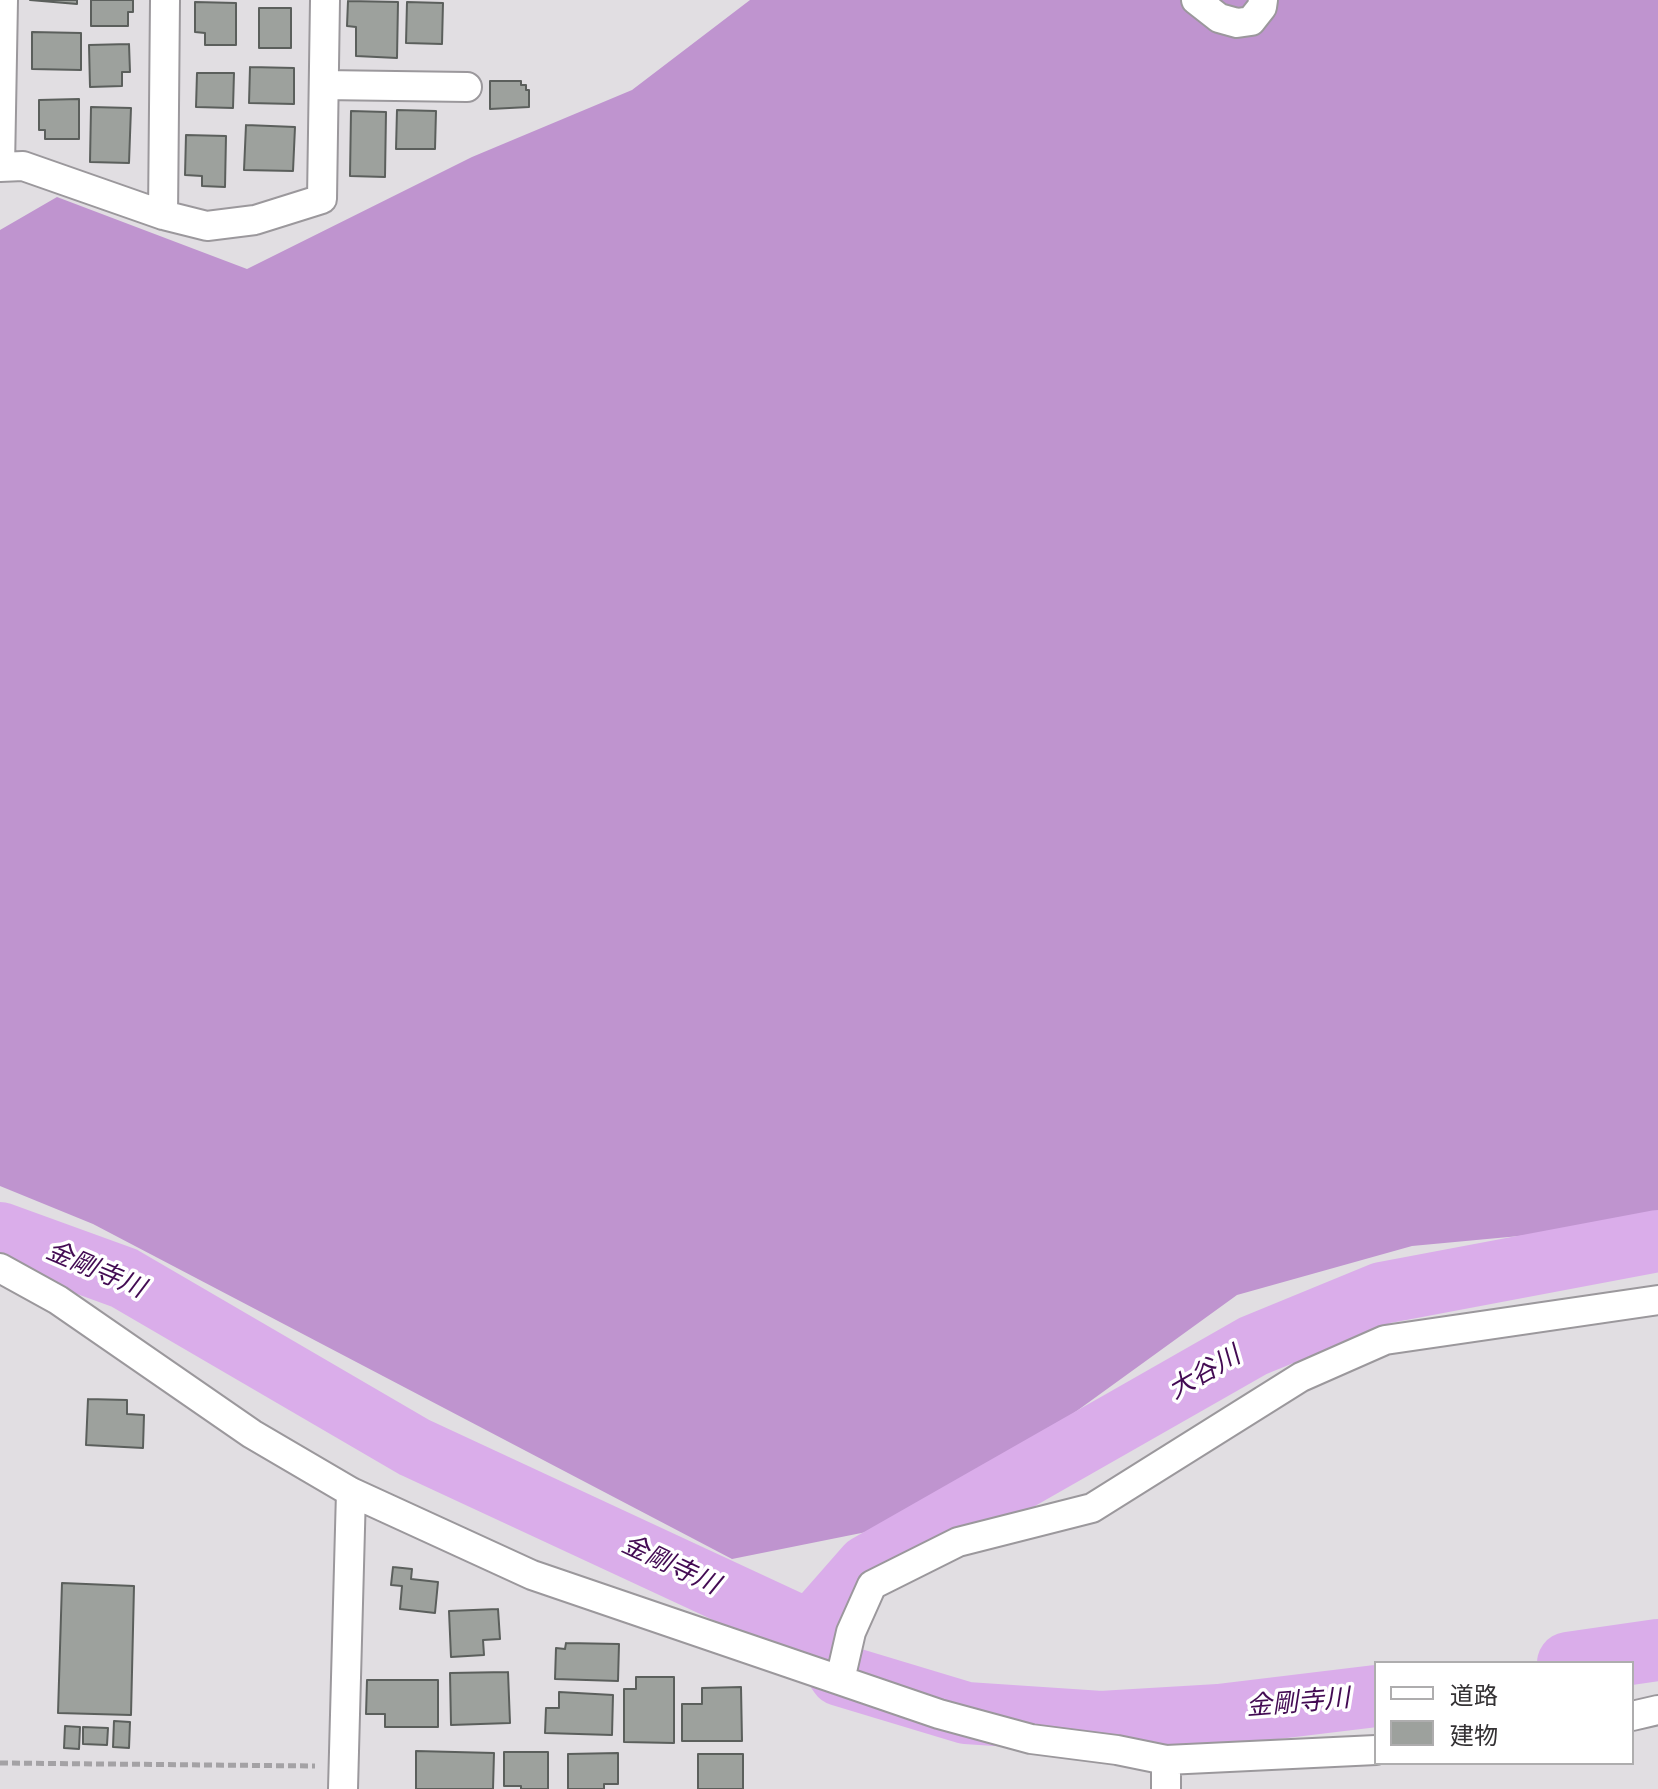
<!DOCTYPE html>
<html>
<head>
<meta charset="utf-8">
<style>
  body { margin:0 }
  #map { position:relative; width:1658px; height:1789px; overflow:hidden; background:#e1dee2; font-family:Roboto,"Noto Sans JP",sans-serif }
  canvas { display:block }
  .legend { position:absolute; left:1374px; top:1661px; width:260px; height:104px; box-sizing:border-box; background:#fff; border:2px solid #aeadae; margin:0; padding:10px 14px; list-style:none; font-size:24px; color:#343234 }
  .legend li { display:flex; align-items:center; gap:16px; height:40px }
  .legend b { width:40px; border:2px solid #aeadae }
</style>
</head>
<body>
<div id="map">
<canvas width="1658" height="1789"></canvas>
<ul class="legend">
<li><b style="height:10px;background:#fff"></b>道路</li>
<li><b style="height:22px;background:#9da19d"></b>建物</li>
</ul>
</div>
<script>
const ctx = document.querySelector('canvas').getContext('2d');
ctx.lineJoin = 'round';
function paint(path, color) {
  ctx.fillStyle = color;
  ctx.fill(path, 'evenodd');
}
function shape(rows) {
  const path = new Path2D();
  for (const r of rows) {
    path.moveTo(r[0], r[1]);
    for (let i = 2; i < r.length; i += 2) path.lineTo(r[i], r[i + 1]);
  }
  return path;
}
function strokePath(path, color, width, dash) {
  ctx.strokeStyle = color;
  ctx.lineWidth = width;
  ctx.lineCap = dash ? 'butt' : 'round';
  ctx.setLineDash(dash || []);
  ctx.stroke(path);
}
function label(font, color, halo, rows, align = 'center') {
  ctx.font = font + ' Roboto,"Noto Sans JP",sans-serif';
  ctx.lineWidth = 7;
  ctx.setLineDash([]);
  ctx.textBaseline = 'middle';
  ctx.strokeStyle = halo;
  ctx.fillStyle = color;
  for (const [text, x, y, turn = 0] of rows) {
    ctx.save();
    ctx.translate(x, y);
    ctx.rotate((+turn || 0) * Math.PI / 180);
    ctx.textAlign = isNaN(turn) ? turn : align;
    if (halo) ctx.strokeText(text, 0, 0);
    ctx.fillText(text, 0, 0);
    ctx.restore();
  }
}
paint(shape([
  [750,0,1658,0,1658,1216,1605,1228,1412,1246,1237,1295,926,1520,732,1559,93,1224,0,1186,0,230,57,197,247,269,472,157,632,90]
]), '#bf94cf');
strokePath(shape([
  [0,1233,124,1278,414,1447,810,1631,840,1675,966,1713,1101,1722,1219,1715,1376,1696],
  [810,1631,867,1566,1253,1346,1382,1293,1658,1241],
  [1568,1663,1658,1650]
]), '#daadea', 62);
const building = shape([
  [30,0,77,0,77,4,30,0],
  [91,0,133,0,133,12,128,12,128,26,91,26,91,0],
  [348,1,398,2,397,58,356,56,356,27,347,26,348,1],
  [195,2,236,3,236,45,205,45,205,33,195,32,195,2],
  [407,2,443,3,442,44,406,43,407,2],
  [259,8,291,8,291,48,259,48,259,8],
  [32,32,81,33,81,70,32,69,32,32],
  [129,44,130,72,122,72,122,86,90,87,89,45,129,44],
  [250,67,294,68,294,104,249,103,250,67],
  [197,73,234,73,233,108,196,107,197,73],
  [490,81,521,81,521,85,526,85,526,90,529,90,529,107,490,109,490,81],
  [79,99,79,139,45,139,45,130,39,130,39,100,79,99],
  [91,107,131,108,129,163,90,162,91,107],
  [397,110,436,111,435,149,396,149,397,110],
  [351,111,386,112,385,177,350,176,351,111],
  [246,125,295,127,293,171,244,170,246,125],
  [186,135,226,136,225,187,202,186,202,176,185,175,186,135],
  [88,1399,127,1400,127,1414,144,1415,143,1448,86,1445,88,1399],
  [393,1567,412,1569,411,1579,438,1582,435,1613,400,1609,402,1586,391,1585,393,1567],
  [62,1583,134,1586,131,1715,58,1713,62,1583],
  [498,1609,500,1639,483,1640,484,1655,451,1657,449,1611,498,1609],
  [566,1643,619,1644,618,1681,555,1679,556,1648,565,1649,566,1643],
  [508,1672,510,1723,451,1725,450,1673,508,1672],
  [636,1677,674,1677,674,1743,624,1742,624,1689,636,1689,636,1677],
  [367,1680,438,1680,438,1727,385,1727,385,1714,366,1714,367,1680],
  [741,1687,742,1741,682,1741,682,1704,702,1704,702,1688,741,1687],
  [559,1692,613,1695,612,1735,545,1733,546,1708,559,1708,559,1692],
  [114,1721,130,1722,129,1748,113,1747,114,1721],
  [65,1726,80,1727,79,1749,64,1748,65,1726],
  [83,1727,108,1728,107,1745,83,1744,83,1727],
  [416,1751,494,1753,493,1789,416,1789,416,1751],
  [504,1752,548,1752,548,1789,521,1789,521,1786,504,1786,504,1752],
  [618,1753,618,1784,604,1784,604,1789,568,1789,568,1754,618,1753],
  [698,1754,743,1754,743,1789,698,1789,698,1754]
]);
paint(building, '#9da19d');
strokePath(building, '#5b5f5c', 2);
const street = shape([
  [1196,0,1219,18,1237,23,1251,21,1262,7,1263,0],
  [324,85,467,87],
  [0,167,23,166,163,215,207,226,255,220,322,199,325,0],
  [0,167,3,0],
  [163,215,165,0],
  [0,1268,58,1300,252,1434,351,1492,532,1575,939,1714,1031,1739,1117,1750,1166,1760,1376,1750],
  [840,1680,851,1632,872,1585,958,1542,1092,1508,1301,1377,1385,1340,1658,1300],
  [1632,1716,1658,1710],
  [1166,1760,1166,1789],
  [343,1789,351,1492]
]);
strokePath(street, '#9b989c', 32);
strokePath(shape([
  [0,1763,315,1766]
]), '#a4a2a5', 5, [8, 4]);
strokePath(street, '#fff', 28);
label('italic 26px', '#430b53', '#fff', [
  ["金剛寺川",95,1271,23],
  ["大谷川",1205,1374,-30],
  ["金剛寺川",670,1566,25],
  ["金剛寺川",1298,1704,-5]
]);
</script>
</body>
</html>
